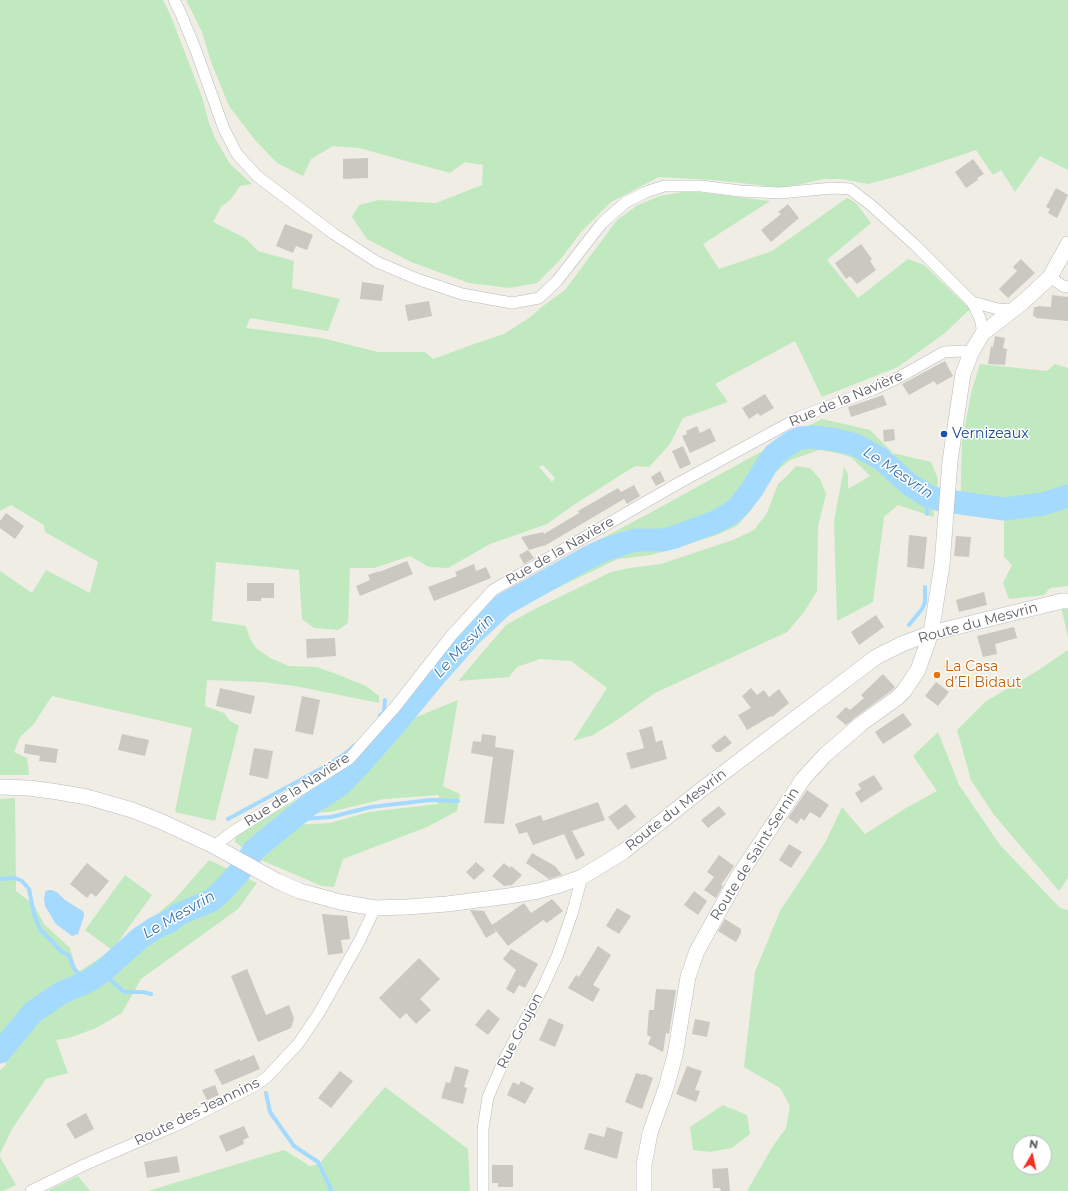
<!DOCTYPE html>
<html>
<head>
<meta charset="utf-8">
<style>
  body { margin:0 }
  #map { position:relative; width:1068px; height:1191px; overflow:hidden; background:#f0ede4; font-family:Montserrat,sans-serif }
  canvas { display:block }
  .north { position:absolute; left:1012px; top:1135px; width:40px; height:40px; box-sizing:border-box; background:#fff; border:1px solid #bec0c2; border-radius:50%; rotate:9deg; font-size:11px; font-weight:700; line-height:16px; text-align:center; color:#5c6166 }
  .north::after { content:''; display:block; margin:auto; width:14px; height:18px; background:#f62f24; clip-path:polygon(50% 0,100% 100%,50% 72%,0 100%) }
</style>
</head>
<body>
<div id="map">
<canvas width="1068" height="1191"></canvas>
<div class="north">N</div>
</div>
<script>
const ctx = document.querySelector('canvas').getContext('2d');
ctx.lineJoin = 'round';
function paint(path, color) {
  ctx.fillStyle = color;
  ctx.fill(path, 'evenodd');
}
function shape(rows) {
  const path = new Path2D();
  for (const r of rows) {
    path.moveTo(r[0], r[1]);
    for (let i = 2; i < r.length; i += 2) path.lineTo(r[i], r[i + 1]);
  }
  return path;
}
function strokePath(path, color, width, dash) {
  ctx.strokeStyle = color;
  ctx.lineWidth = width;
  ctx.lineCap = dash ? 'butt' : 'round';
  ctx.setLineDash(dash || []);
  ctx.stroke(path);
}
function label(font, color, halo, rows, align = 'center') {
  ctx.font = font + ' Montserrat,sans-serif';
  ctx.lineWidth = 3;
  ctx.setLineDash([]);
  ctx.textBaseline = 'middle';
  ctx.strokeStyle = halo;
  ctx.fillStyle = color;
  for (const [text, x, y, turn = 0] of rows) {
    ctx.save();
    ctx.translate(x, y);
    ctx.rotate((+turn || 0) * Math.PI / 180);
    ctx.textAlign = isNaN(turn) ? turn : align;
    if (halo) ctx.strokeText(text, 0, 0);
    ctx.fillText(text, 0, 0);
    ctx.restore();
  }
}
paint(shape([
  [0,0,163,0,170,14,202,97,209,123,215,138,230,164,252,184,240,186,231,199,221,207,213,222,245,238,258,251,294,261,292,288,340,299,328,331,250,318,246,328,322,338,378,352,425,352,433,359,477,343,504,334,529,318,543,306,565,290,617,220,638,205,660,196,689,191,770,201,703,244,719,269,772,251,847,198,856,203,871,223,827,260,858,298,908,259,924,265,970,309,945,333,898,367,822,397,795,341,715,384,728,402,683,418,670,444,649,467,635,466,575,504,547,524,490,544,448,568,429,567,410,556,374,568,350,568,348,623,338,630,314,628,302,619,299,570,216,562,212,621,246,626,250,639,256,648,270,658,289,666,317,667,339,675,366,686,379,696,379,703,295,686,261,682,207,680,205,706,224,713,229,720,239,726,215,821,175,812,192,728,52,696,33,725,20,737,14,752,27,758,29,775,0,775,0,571,32,593,46,570,90,593,98,562,45,532,44,525,11,505,0,511],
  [543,465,555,478,552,482,539,467],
  [186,0,1068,0,1068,170,1040,156,1015,192,1001,170,993,175,976,150,902,175,868,184,842,179,823,179,785,188,713,180,659,177,611,202,581,232,560,260,537,283,509,288,469,283,411,262,367,239,352,217,359,205,379,200,436,203,482,185,483,165,465,162,450,173,359,148,333,146,311,159,303,176,277,163,255,140,229,106,211,62,202,32],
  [980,364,1047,371,1055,364,1068,368,1068,586,1050,588,1044,595,1009,599,1003,583,1012,565,1004,557,1004,517,960,514,962,442,972,389],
  [822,419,870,430,893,453,931,462,938,479,937,492,898,467,893,453,837,433,804,428],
  [820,442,857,452,878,464,898,483,933,505,934,517,898,505,884,517,873,602,837,621,834,521,844,467,848,474,848,489,870,476,851,457,837,453,819,450,790,460,772,475,752,509,737,526,714,536,651,555,618,559,513,609,516,603,586,565,635,545,657,546,674,541,721,522,737,512,757,490,772,465,790,451,803,443],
  [766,449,762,461,743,492,728,509,690,527,667,535,653,535,627,538,574,560,578,551,648,514],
  [796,466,810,468,820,479,826,494,818,526,817,591,804,612,787,632,655,693,617,720,593,735,573,741,607,688,571,661,540,659,517,667,509,677,458,681,506,625,531,611,611,572,629,568,661,564,733,540,754,530,767,513,778,484,788,475],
  [1068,605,1068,638,1061,606],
  [1068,650,1068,878,1059,891,994,815,971,780,957,730,985,702,1037,671],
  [458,700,443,786,460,794,457,811,427,827,343,859,334,887,322,886,261,860,262,849,293,825,330,823,369,812,438,804,439,795,384,799,330,812,305,813,340,798,374,763,399,730,414,718],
  [938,732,959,785,1000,845,1060,908,1068,910,1068,1191,747,1191,773,1146,786,1128,790,1106,780,1088,744,1067,755,972,780,911,825,843,842,807,865,834,906,808,937,791,913,756],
  [1020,1143,1044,1143,1044,1167,1020,1167],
  [343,773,253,842,246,850,235,842,236,835],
  [15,798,16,891,34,905,44,924,70,948,77,973,112,950,85,930,125,875,152,895,113,949,141,928,175,899,209,860,257,883,238,909,141,979,122,1013,96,1028,69,1038,56,1040,68,1073,46,1079,12,1129,0,1154,0,1070,6,1065,0,1041,0,799],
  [385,1087,468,1149,470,1191,148,1191,284,1150,310,1166,319,1164],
  [723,1105,747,1115,750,1134,732,1148,710,1152,693,1150,690,1127],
  [0,1157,16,1185,3,1191,0,1191],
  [78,1176,90,1191,47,1191]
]), '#c0e9bf');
paint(shape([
  [48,890,52,890,58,893,65,900,84,912,84,916,78,934,72,936,56,924,45,906,44,899,45,892]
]), '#a5daff');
strokePath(shape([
  [926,495,927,514],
  [909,625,922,609,925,602,925,587],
  [380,715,384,712,385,700],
  [228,819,328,765,346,753,355,745],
  [290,820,331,817,371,807,430,800,458,801],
  [0,879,15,878,22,881,29,889,34,914,40,929,61,951,69,956,75,970,87,982],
  [102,972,124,992,143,992,151,994],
  [266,1093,270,1112,294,1146,318,1162,330,1187,331,1191]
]), '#a5daff', 4);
strokePath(shape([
  [0,1052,33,1012,61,993,87,982,102,972,140,938,155,928,170,921,179,914,203,904,212,900,224,889,241,870,254,850,260,845,309,805,340,785,362,762,392,728,435,676,473,633,503,605,587,558,604,550,625,543,636,540,663,540,675,537,715,522,730,514,738,507,751,491,766,466,775,454,790,443,800,438,813,437,837,440,856,445,881,459,909,484,926,495,940,500,1004,509,1043,504,1068,496]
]), '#a5daff', 23);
paint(shape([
  [368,158,368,178,343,179,343,159],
  [973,159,984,174,977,178,978,180,966,188,955,172],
  [1056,188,1068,195,1057,218,1048,213,1050,209,1046,207],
  [788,204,799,218,771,242,761,230,781,214,778,212],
  [285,224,313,235,307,250,296,246,293,253,276,246],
  [861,244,872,259,870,261,876,270,857,284,850,276,846,279,835,263],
  [1021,259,1035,273,1008,298,999,289,1017,271,1013,267],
  [362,282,384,285,382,301,360,299],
  [1052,295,1068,297,1068,321,1036,318,1036,317,1033,316,1034,307,1038,307,1038,306,1051,307],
  [429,301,432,316,408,321,405,305],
  [995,336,1005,338,1003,348,1007,349,1005,365,988,364,991,346,993,347],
  [945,361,953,376,937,385,934,381,909,395,902,384],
  [765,394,774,408,760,416,758,413,749,419,742,408],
  [883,395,887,405,851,417,848,407],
  [697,426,700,433,710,428,716,441,690,453,682,436,687,434,686,431],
  [894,429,895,440,884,442,883,430],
  [683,446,691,464,680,469,672,451],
  [660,471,665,481,656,486,651,477],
  [634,485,640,496,627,504,624,499,546,545,529,550,521,537,543,532,544,534,579,513,578,511,618,488,621,492],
  [6,513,24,526,15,539,0,528,0,521],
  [909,535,927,537,924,569,907,567],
  [956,536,971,537,969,557,954,556],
  [528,550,534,558,524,564,519,555],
  [407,561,413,574,360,596,356,586,370,580,368,575,379,571,379,572],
  [474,564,476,571,486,567,491,578,434,601,428,587,457,576,455,572],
  [247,583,274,583,274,598,261,598,261,601,247,601],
  [984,592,987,605,959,612,956,600],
  [876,615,884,627,859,645,851,632],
  [1014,627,1017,638,995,644,997,654,983,657,977,636],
  [335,638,336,656,307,658,306,639],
  [883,674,895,687,891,691,857,716,846,725,836,717,846,707,850,710,864,698,861,695],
  [936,682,949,692,938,706,925,696],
  [220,688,255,696,251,714,216,706],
  [751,688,757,695,764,690,769,697,779,689,789,703,772,717,771,716,747,730,738,715,751,708,742,696],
  [302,696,320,700,313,735,295,731],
  [903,713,912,725,883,744,875,732],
  [652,726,656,742,662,740,667,759,631,769,626,753,644,748,639,730],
  [122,734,149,740,145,756,118,750],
  [482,734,496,736,495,747,514,750,504,824,484,823,493,757,471,753,473,741,481,742],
  [725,735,732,743,720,752,716,752,711,746],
  [25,744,58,749,56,763,39,761,40,756,24,753],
  [254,748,273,751,268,779,249,775],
  [874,775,883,789,861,803,855,793,861,789,858,784],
  [807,790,829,805,820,818,810,812,804,821,801,818,797,824,788,818],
  [598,802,605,820,572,831,585,855,576,860,564,834,533,845,527,832,519,834,515,824,541,815,543,821],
  [626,804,636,817,618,830,608,817],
  [719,806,726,814,708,828,701,820],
  [789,844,802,852,791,868,779,860],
  [532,853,555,866,562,875,549,879,526,863],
  [719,855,734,866,721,885,723,886,716,898,704,890,714,877,707,872],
  [476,862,485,870,474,880,466,872],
  [87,863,109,881,96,897,91,893,87,898,70,884],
  [504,863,510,868,511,866,522,875,512,885,504,886,492,876],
  [694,891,707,901,698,915,684,905],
  [552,899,563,911,547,923,543,920,508,946,493,927,496,932,486,938,470,910,484,911,492,925,524,903,531,913],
  [617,908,631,916,619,934,606,926],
  [322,914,347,916,350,939,341,940,343,953,328,955],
  [725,919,741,929,741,933,736,942,718,931],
  [598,946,611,955,593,985,600,989,593,1002,568,988,576,975,579,977],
  [511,949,538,964,525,988,519,985,514,994,506,989,516,970,503,959],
  [419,958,440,979,420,999,431,1010,416,1024,406,1013,400,1019,379,998],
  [247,969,266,1015,289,1005,294,1018,291,1028,258,1042,231,976],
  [656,989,676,990,669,1034,666,1033,663,1052,648,1044,651,1037,647,1035,649,1010,654,1010],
  [488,1009,500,1019,488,1035,475,1025],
  [549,1018,564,1025,555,1047,539,1040],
  [695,1019,710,1022,707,1037,692,1034],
  [254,1055,260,1069,222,1085,214,1070,240,1059,240,1061],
  [455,1066,469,1070,464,1087,467,1088,463,1104,441,1098,446,1082,450,1083],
  [687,1066,702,1071,695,1090,700,1091,696,1102,676,1094],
  [340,1071,353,1081,331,1108,318,1098],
  [636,1073,643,1075,644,1074,653,1078,642,1109,625,1102],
  [521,1081,534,1088,525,1104,507,1095,513,1082,519,1085],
  [215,1085,219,1095,207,1100,202,1090],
  [86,1113,94,1129,75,1139,66,1124],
  [244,1126,249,1137,243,1140,244,1144,226,1152,219,1136],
  [607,1127,623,1132,617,1159,584,1149,589,1133,604,1137],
  [177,1156,180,1172,147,1178,144,1162],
  [492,1165,513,1165,513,1187,498,1187,498,1183,492,1183],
  [728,1168,730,1191,721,1191,720,1188,713,1188,712,1169]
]), '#cbc8c1');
const street = shape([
  [174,0,181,14,195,48,224,129,237,154,257,176,334,234,377,262,417,279,462,294,512,303,539,298,557,281,602,223,626,202,646,192,664,186,701,186,740,191,779,193,833,188,850,189,872,206,915,245,972,302,980,318,983,333],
  [1050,277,1063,286,1068,287],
  [972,302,998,309,1012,310],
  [214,846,234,831,349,759,396,706,451,636,493,590,677,484,800,417,872,390,896,379,944,352,963,351,971,353],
  [31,1191,84,1165,177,1125,256,1085,267,1077,298,1044,319,1013,360,940,375,908],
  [483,1191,483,1129,488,1097,505,1058,543,987,558,954,572,914,582,877]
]);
const secondary = shape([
  [0,787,29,788,58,792,87,797,132,810,160,821,214,846,277,881,300,891,340,902,375,908,407,907,447,904,509,896,538,891,560,885,582,877,623,852,701,790,876,657,902,644,931,633,1062,601,1068,601],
  [644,1191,644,1165,650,1133,666,1088,675,1055,688,977,697,951,738,877,803,779,825,755,862,723,897,698,904,691,918,670,931,633,942,565,950,461,963,374,971,353,983,333,1022,303,1050,277,1068,244]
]);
strokePath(street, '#b7babf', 12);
strokePath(secondary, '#b8bcc1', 16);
strokePath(street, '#fff', 11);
strokePath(secondary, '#fff', 15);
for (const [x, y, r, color] of [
  [944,434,4,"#1a4fb4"],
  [937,675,4,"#e8710a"]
]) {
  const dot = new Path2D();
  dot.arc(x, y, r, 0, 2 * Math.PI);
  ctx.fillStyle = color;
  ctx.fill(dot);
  strokePath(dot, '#fff', 1.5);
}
label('14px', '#5c6166', '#fff', [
  ["Rue de la Navière",846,399,-23],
  ["Rue de la Navière",560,551,-30],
  ["Route du Mesvrin",978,623,-15],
  ["Rue de la Navière",297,790,-33],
  ["Route du Mesvrin",676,810,-38],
  ["Route de Saint-Sernin",755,854,-58],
  ["Rue Goujon",520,1031,-63],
  ["Route des Jeannins",197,1112,-26]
]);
label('14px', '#164399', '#fff', [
  ["Vernizeaux",952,434]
], 'left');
label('14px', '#c56008', '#fff', [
  ["La Casa",945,667],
  ["d’El Bidaut",945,683]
], 'left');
label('italic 15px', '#3775b0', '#fff', [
  ["Le Mesvrin",898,473,34],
  ["Le Mesvrin",464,646,-47],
  ["Le Mesvrin",179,915,-30]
]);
</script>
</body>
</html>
